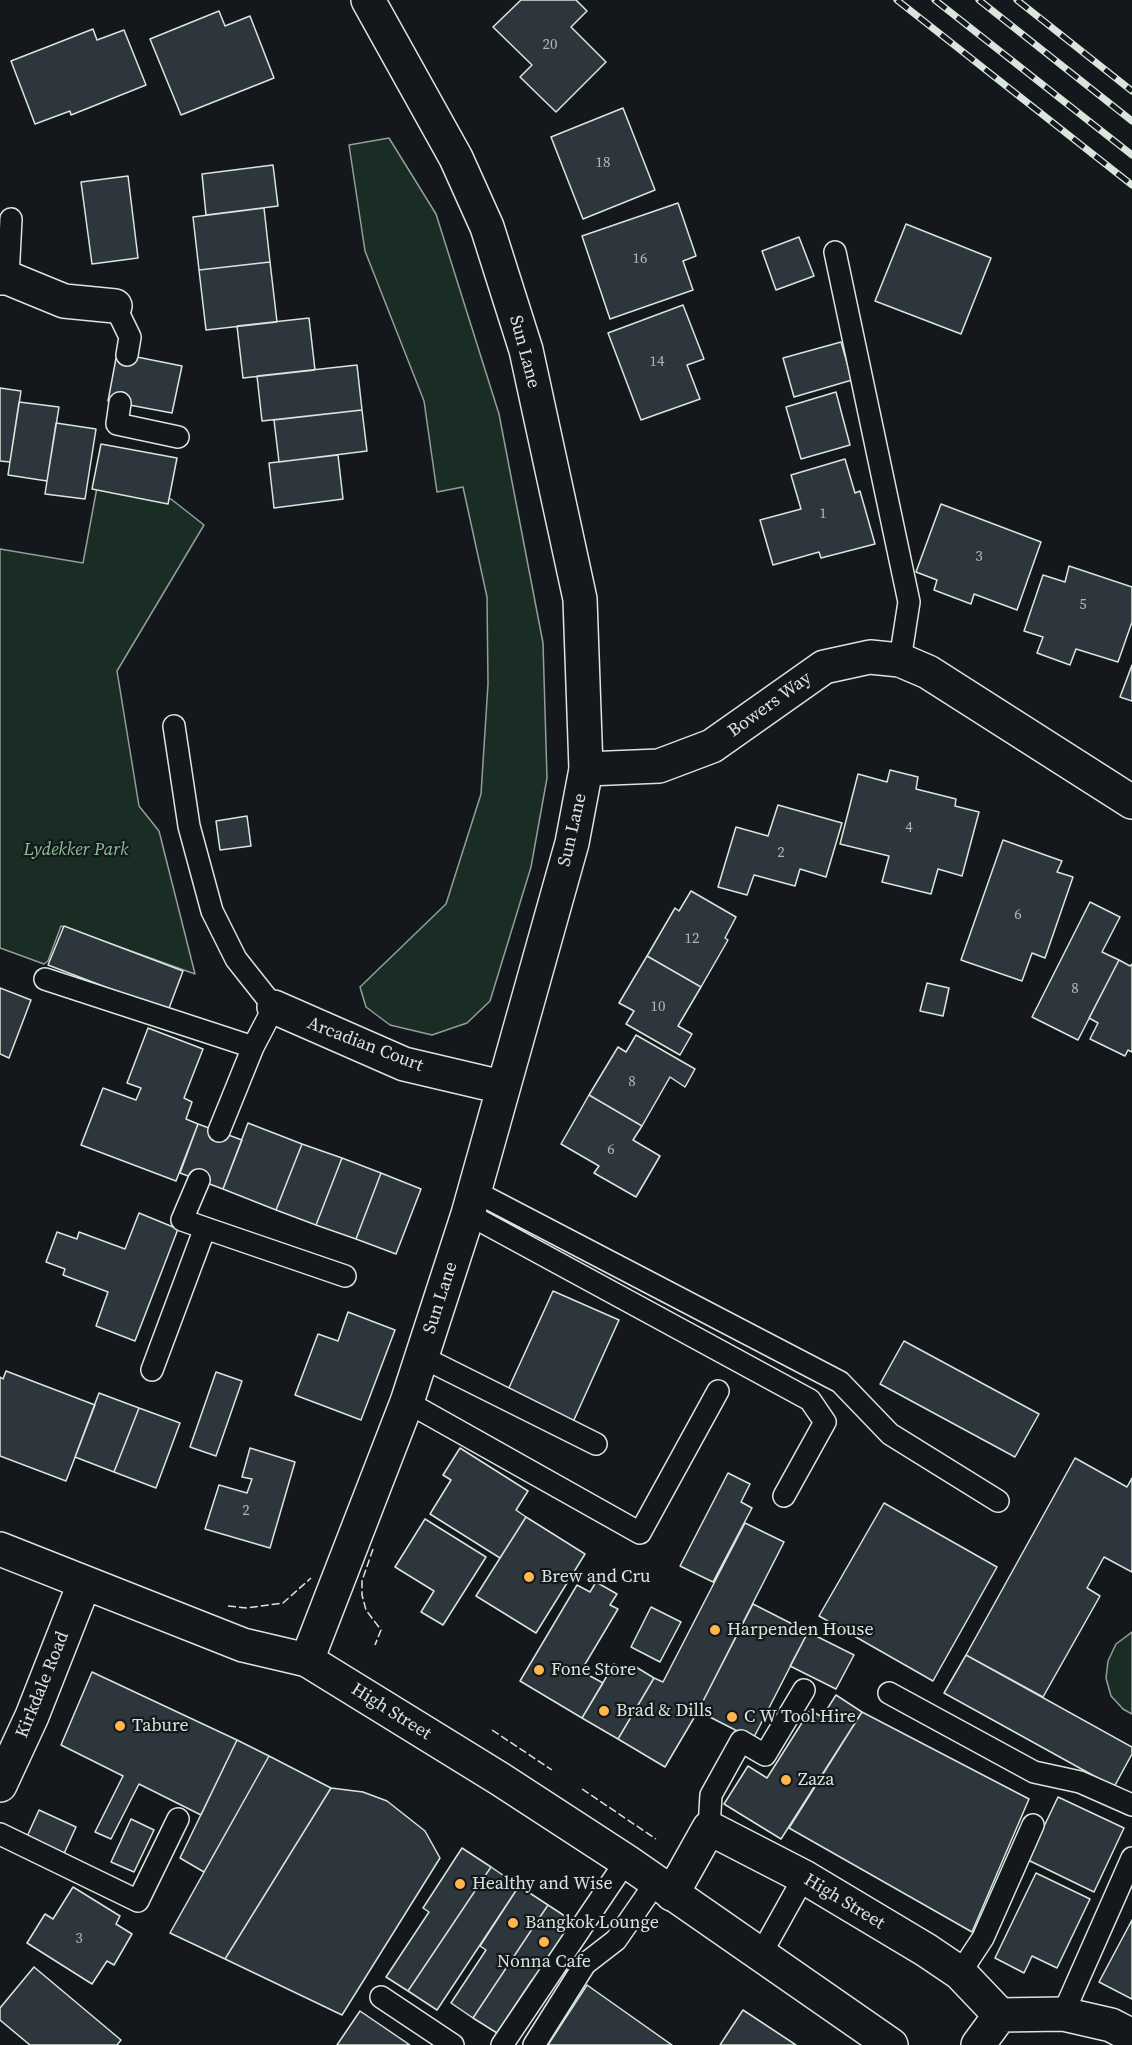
<!DOCTYPE html>
<html>
<head>
<meta charset="utf-8">
<style>
  body { margin:0 }
  canvas { display:block; background:#14181c }
</style>
</head>
<body>
<canvas width="1132" height="2045"></canvas>
<script>
const ctx = document.querySelector('canvas').getContext('2d');
ctx.lineJoin = 'round';
function paint(path, color) {
  ctx.fillStyle = color;
  ctx.fill(path, 'evenodd');
}
function shape(rows) {
  const path = new Path2D();
  for (const r of rows) {
    path.moveTo(r[0], r[1]);
    for (let i = 2; i < r.length; i += 2) path.lineTo(r[i], r[i + 1]);
  }
  return path;
}
function strokePath(path, color, width, dash) {
  ctx.strokeStyle = color;
  ctx.lineWidth = width;
  ctx.lineCap = dash ? 'butt' : 'round';
  ctx.setLineDash(dash || []);
  ctx.stroke(path);
}
function label(font, color, halo, rows, align = 'center') {
  ctx.font = font + ' "Source Serif 4",serif';
  ctx.lineWidth = 4.5;
  ctx.setLineDash([]);
  ctx.textBaseline = 'middle';
  ctx.strokeStyle = halo;
  ctx.fillStyle = color;
  for (const [text, x, y, turn = 0] of rows) {
    ctx.save();
    ctx.translate(x, y);
    ctx.rotate((+turn || 0) * Math.PI / 180);
    ctx.textAlign = isNaN(turn) ? turn : align;
    if (halo) ctx.strokeText(text, 0, 0);
    ctx.fillText(text, 0, 0);
    ctx.restore();
  }
}
const green = shape([
  [389,138,436,214,499,414,543,643,547,778,531,867,490,1001,467,1023,432,1035,390,1025,366,1007,360,987,446,904,481,794,488,684,487,597,463,487,437,492,424,401,365,251,349,145,389,138],
  [98,482,171,499,204,525,117,671,139,806,159,831,195,974,61,926,48,961,44,964,0,948,0,549,83,563,98,482],
  [1132,1632,1132,1714,1123,1709,1111,1696,1106,1678,1108,1661,1116,1644,1132,1632]
]);
paint(green, '#1a2d24');
strokePath(green, '#939e99', 1.5);
const building = shape([
  [521,0,576,0,587,11,571,27,606,62,556,112,520,77,532,65,493,27,521,0],
  [219,11,225,26,250,16,274,78,181,115,150,39,219,11],
  [93,29,97,40,124,30,146,85,71,115,70,111,35,124,11,61,93,29],
  [623,108,655,190,583,219,551,137,623,108],
  [273,165,278,206,206,215,202,174,273,165],
  [128,176,138,258,92,264,81,182,128,176],
  [678,203,696,256,683,261,693,290,610,319,582,236,678,203],
  [264,208,270,262,199,270,193,217,264,208],
  [906,224,991,258,961,334,875,301,906,224],
  [799,237,814,276,776,290,762,251,799,237],
  [270,262,277,322,206,330,199,270,270,262],
  [683,305,704,359,687,365,700,399,641,420,608,333,683,305],
  [309,318,315,370,243,378,237,326,309,318],
  [841,342,852,380,794,397,783,358,841,342],
  [117,353,182,366,172,413,108,401,117,353],
  [357,365,362,410,262,421,257,376,357,365],
  [0,388,21,391,10,462,0,461,0,388],
  [836,392,850,445,801,459,786,407,836,392],
  [19,402,59,407,47,481,8,475,19,402],
  [362,410,367,451,279,462,274,420,362,410],
  [56,423,96,429,85,499,45,494,56,423],
  [101,444,177,458,168,504,92,489,101,444],
  [338,455,343,499,274,508,269,463,338,455],
  [845,459,855,493,860,491,875,544,821,558,819,552,773,565,760,520,801,509,791,475,845,459],
  [941,504,1041,542,1017,610,974,594,971,604,934,590,937,580,916,572,941,504],
  [1069,566,1132,587,1132,622,1118,662,1076,649,1070,665,1037,653,1043,637,1024,631,1043,575,1065,582,1069,566],
  [1132,665,1132,701,1120,697,1132,665],
  [890,770,918,777,916,789,956,799,955,806,979,812,962,876,938,869,931,894,882,882,889,856,840,844,858,774,887,782,890,770],
  [778,805,842,823,826,877,800,869,795,886,754,875,747,895,718,887,736,827,768,836,778,805],
  [247,816,251,846,220,850,216,821,247,816],
  [1003,840,1062,861,1057,872,1073,877,1045,958,1032,953,1022,981,961,960,1003,840],
  [691,891,736,917,725,938,728,940,701,987,647,956,675,908,679,911,691,891],
  [1090,902,1120,917,1102,952,1119,960,1078,1040,1032,1017,1090,902],
  [64,926,183,971,168,1011,48,965,64,926],
  [647,956,701,987,678,1026,692,1034,680,1055,626,1024,634,1011,619,1003,647,956],
  [1119,960,1130,966,1132,964,1132,1052,1128,1050,1125,1056,1090,1039,1098,1023,1089,1018,1119,960],
  [927,983,949,988,943,1016,920,1011,927,983],
  [0,988,31,1000,9,1058,0,1054,0,988],
  [148,1028,203,1049,184,1098,192,1102,186,1119,198,1124,176,1181,81,1145,103,1088,136,1100,141,1088,127,1083,148,1028],
  [636,1035,695,1069,685,1087,670,1077,642,1126,589,1095,618,1047,626,1052,636,1035],
  [589,1095,642,1126,633,1140,660,1156,636,1197,594,1173,599,1166,561,1144,589,1095],
  [248,1123,302,1144,276,1210,223,1189,248,1123],
  [198,1124,242,1140,223,1189,180,1173,198,1124],
  [302,1144,342,1158,316,1225,276,1210,302,1144],
  [342,1158,381,1173,356,1239,316,1225,342,1158],
  [381,1173,421,1189,396,1254,356,1239,381,1173],
  [139,1213,178,1229,135,1341,96,1326,108,1292,63,1275,65,1269,46,1262,57,1232,77,1239,79,1232,125,1249,139,1213],
  [553,1291,619,1320,573,1422,507,1392,553,1291],
  [348,1312,395,1330,361,1420,295,1395,318,1334,338,1341,348,1312],
  [904,1341,1039,1414,1015,1457,880,1384,904,1341],
  [6,1371,95,1405,66,1481,0,1456,0,1377,3,1379,6,1371],
  [216,1372,242,1381,216,1456,190,1447,216,1372],
  [99,1393,139,1408,114,1472,75,1457,99,1393],
  [139,1408,180,1423,156,1488,114,1472,139,1408],
  [250,1448,295,1462,270,1548,205,1529,219,1485,247,1493,252,1479,242,1477,250,1448],
  [460,1448,528,1491,516,1510,526,1517,500,1558,430,1514,451,1480,443,1475,460,1448],
  [1075,1458,1127,1487,1132,1478,1132,1572,1104,1557,1087,1588,1100,1596,1043,1697,966,1655,1075,1458],
  [728,1473,750,1484,741,1502,752,1508,713,1582,680,1566,728,1473],
  [884,1503,997,1567,933,1681,819,1616,884,1503],
  [526,1517,585,1554,536,1633,476,1596,526,1517],
  [425,1519,486,1557,443,1625,421,1612,434,1591,395,1567,425,1519],
  [745,1523,784,1542,698,1711,665,1767,618,1739,654,1678,663,1682,745,1523],
  [596,1582,617,1594,610,1605,618,1609,581,1671,603,1683,582,1718,520,1681,577,1585,590,1592,596,1582],
  [753,1604,808,1632,753,1739,698,1711,753,1604],
  [651,1607,681,1622,660,1662,631,1647,651,1607],
  [808,1632,854,1655,836,1689,790,1666,808,1632],
  [966,1655,1132,1747,1132,1754,1114,1787,944,1693,966,1655],
  [614,1664,631,1674,636,1667,654,1678,618,1739,582,1718,614,1664],
  [92,1672,237,1740,201,1815,139,1784,111,1839,95,1832,123,1776,61,1745,92,1672],
  [836,1695,862,1712,781,1839,724,1804,748,1766,767,1778,810,1710,822,1717,836,1695],
  [862,1712,1029,1799,972,1932,789,1828,862,1712],
  [237,1740,269,1756,204,1872,180,1858,237,1740],
  [269,1756,331,1788,225,1959,170,1933,269,1756],
  [331,1788,363,1792,387,1801,425,1831,440,1858,342,2015,225,1959,331,1788],
  [1058,1797,1124,1828,1094,1892,1028,1860,1058,1797],
  [39,1810,76,1827,62,1858,25,1841,39,1810],
  [131,1819,154,1830,134,1872,111,1862,131,1819],
  [462,1848,491,1867,408,1991,386,1977,429,1912,423,1908,462,1848],
  [491,1867,519,1886,437,2010,408,1991,491,1867],
  [1036,1873,1090,1899,1057,1968,1032,1956,1024,1973,995,1958,1036,1873],
  [519,1886,548,1905,473,2018,451,2003,486,1950,480,1946,519,1886],
  [73,1887,120,1916,116,1924,132,1934,114,1965,107,1961,92,1984,27,1943,45,1914,53,1919,73,1887],
  [548,1905,577,1924,537,1983,532,1980,497,2033,473,2018,548,1905],
  [1132,1920,1132,1999,1099,1982,1132,1920],
  [34,1967,121,2040,117,2045,30,2045,0,2020,0,2008,34,1967],
  [587,1985,672,2045,548,2045,587,1985],
  [743,2010,796,2045,720,2045,743,2010],
  [360,2011,410,2045,337,2045,360,2011]
]);
paint(building, '#2c363c');
strokePath(building, '#d8e6dc', 1.5);
const service = shape([
  [835,252,909,602,900,660],
  [8,278,11,219],
  [115,306,130,337,127,355],
  [120,403,117,424,178,437],
  [174,726,189,826,212,911,236,959,274,1007,253,1047,219,1131],
  [45,979,253,1047],
  [474,1191,840,1382,890,1434,998,1501],
  [468,1214,810,1400,825,1422,784,1496],
  [205,1228,345,1276],
  [422,1357,596,1444],
  [152,1370,205,1228,182,1220,199,1180],
  [407,1402,640,1533,718,1391],
  [889,1693,1034,1772,1080,1782,1132,1805],
  [709,1828,711,1795,741,1741,765,1755,804,1690],
  [0,1834,138,1901,178,1819],
  [761,1954,804,1877],
  [960,1973,983,1938,1033,1825],
  [381,1997,453,2045],
  [1063,2014,1132,1858],
  [502,2045,626,1861],
  [534,2045,585,1964,616,1940,656,1882]
]);
const minor = shape([
  [0,278,8,278,64,301,115,306],
  [586,769,659,766,712,746,824,667,870,657,900,660,928,672,1132,802],
  [274,1007,404,1064,502,1087],
  [0,1785,32,1716,84,1584],
  [672,1894,709,1828,804,1877,926,1950,960,1973,1000,2015,1063,2014,1111,2025,1132,2036],
  [978,2045,1000,2015]
]);
const tertiary = shape([
  [307,1660,407,1402,468,1214,572,843,586,769,580,599,526,350,487,227,456,158,368,0]
]);
const primary = shape([
  [0,1549,243,1645,307,1660,500,1779,626,1861,891,2045]
]);
strokePath(service, '#d8e6dc', 24);
strokePath(minor, '#d8e6dc', 36);
strokePath(tertiary, '#d8e6dc', 36);
strokePath(primary, '#d8e6dc', 36);
strokePath(service, '#14181c', 21);
strokePath(minor, '#14181c', 33);
strokePath(tertiary, '#14181c', 33);
strokePath(primary, '#14181c', 33);
const rail = shape([
  [897,0,1132,185],
  [935,0,1132,155],
  [979,0,1132,121],
  [1017,0,1132,91]
]);
strokePath(rail, '#d8e6dc', 7);
strokePath(rail, '#14181c', 4.5, [14]);
strokePath(shape([
  [373,1549,362,1581,362,1595,366,1610,381,1630,375,1645],
  [228,1606,247,1608,283,1603,311,1578],
  [492,1730,552,1770],
  [582,1789,656,1839]
]), '#d8e6dc', 1.5, [8, 3]);
for (const [x, y, r, color] of [
  [529,1577,6,"#ffb74d"],
  [715,1630,6,"#ffb74d"],
  [539,1670,6,"#ffb74d"],
  [604,1711,6,"#ffb74d"],
  [732,1717,6,"#ffb74d"],
  [120,1726,6,"#ffb74d"],
  [786,1780,6,"#ffb74d"],
  [460,1884,6,"#ffb74d"],
  [513,1923,6,"#ffb74d"],
  [544,1942,6,"#ffb74d"]
]) {
  const dot = new Path2D();
  dot.arc(x, y, r, 0, 2 * Math.PI);
  ctx.fillStyle = color;
  ctx.fill(dot);
  strokePath(dot, '#14181c', 2);
}
label('15px', '#adbab4', null, [
  ["20",550,45],
  ["18",603,163],
  ["16",640,259],
  ["14",657,362],
  ["1",823,514],
  ["3",979,557],
  ["5",1083,605],
  ["4",909,828],
  ["2",781,853],
  ["6",1018,915],
  ["12",692,939],
  ["8",1075,989],
  ["10",658,1007],
  ["8",632,1082],
  ["6",611,1150],
  ["2",246,1511],
  ["3",79,1939]
]);
label('18px', '#d8e6dc', '#14181c', [
  ["Sun Lane",524,352,75],
  ["Bowers Way",770,705,-36],
  ["Sun Lane",573,830,-77],
  ["Arcadian Court",365,1045,21],
  ["Sun Lane",441,1298,-72],
  ["Kirkdale Road",43,1685,-68],
  ["High Street",391,1712,32],
  ["High Street",844,1902,31]
]);
label('italic 18px', '#8ac095', '#14181c', [
  ["Lydekker Park",76,850]
]);
label('18px', '#d8e6dc', '#14181c', [
  ["Brew and Cru",541,1577],
  ["Harpenden House",727,1630],
  ["Fone Store",551,1670],
  ["Brad & Dills",616,1711],
  ["C W Tool Hire",744,1717],
  ["Tabure",132,1726],
  ["Zaza",798,1780],
  ["Healthy and Wise",472,1884],
  ["Bangkok Lounge",525,1923],
  ["Nonna Cafe",544,1962,"center"]
], 'left');
</script>
</body>
</html>
